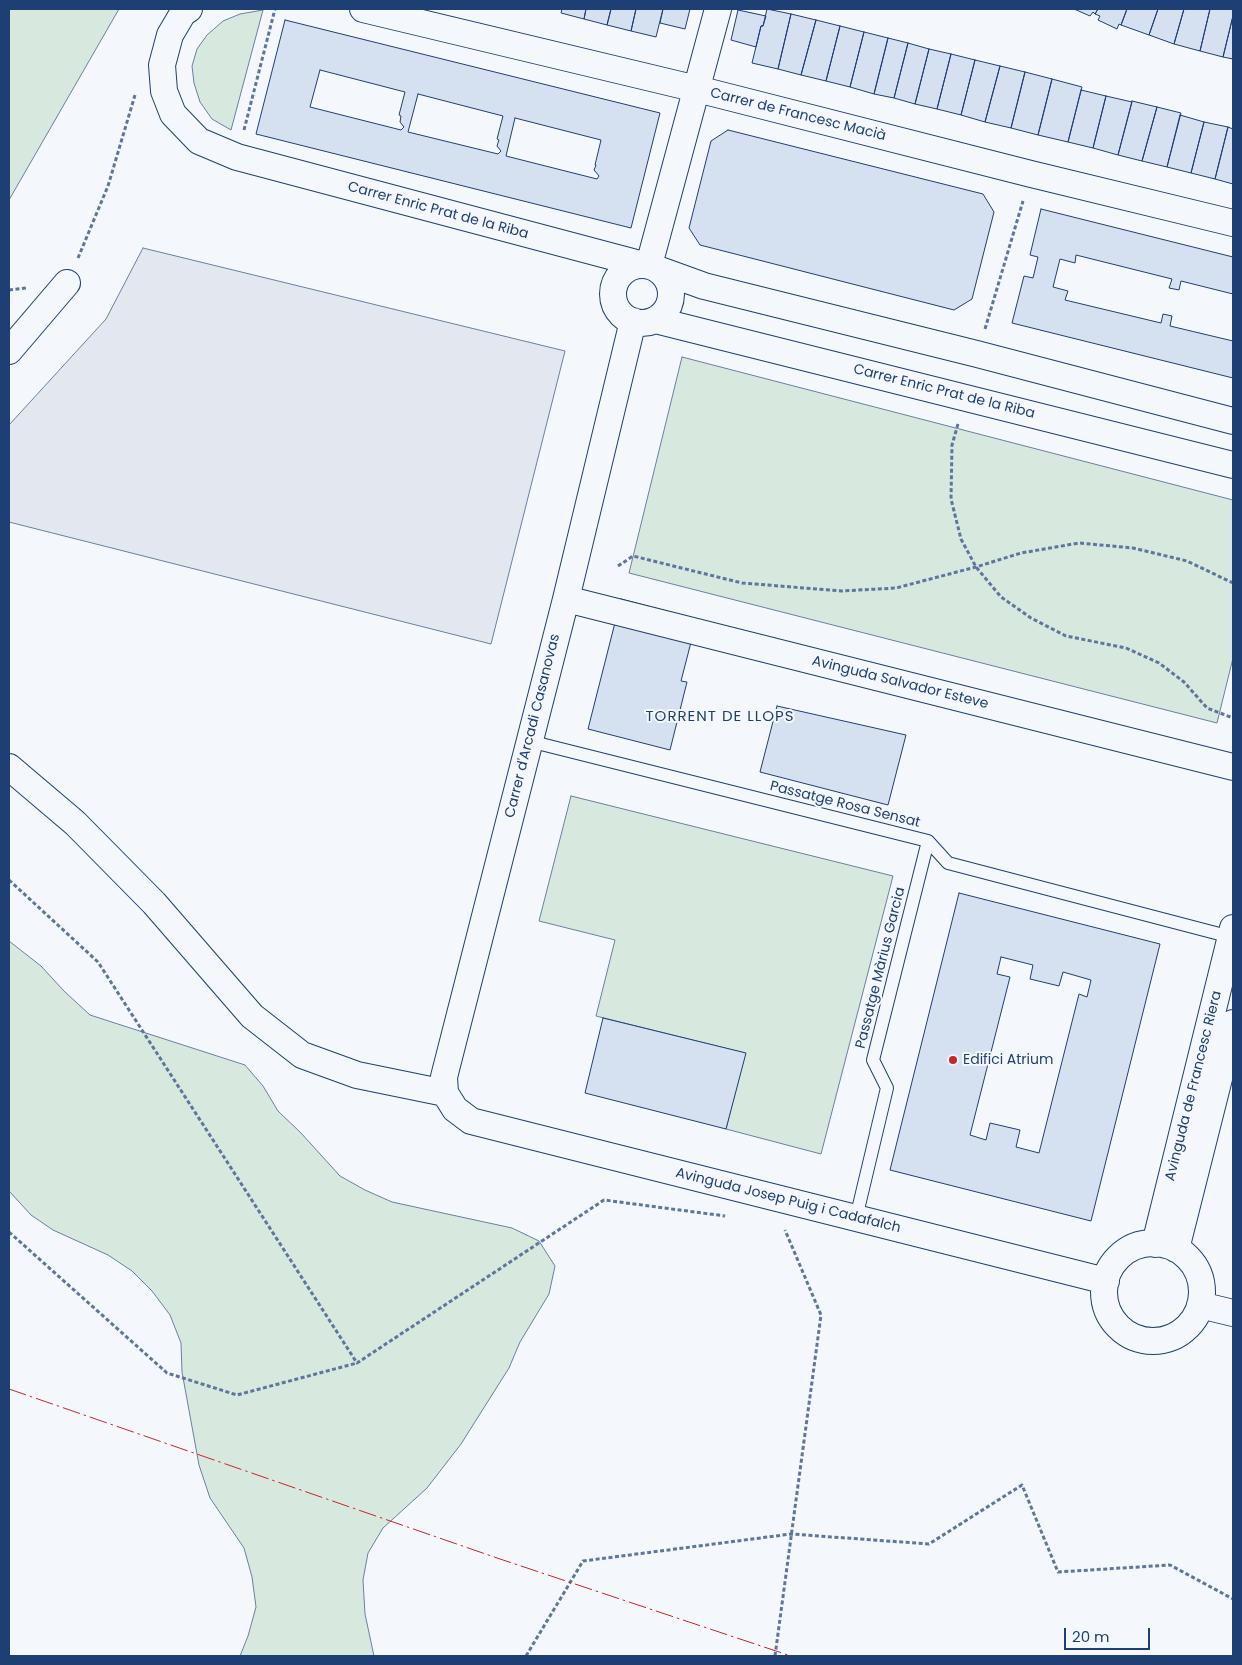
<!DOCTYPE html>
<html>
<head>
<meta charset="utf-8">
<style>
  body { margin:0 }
  #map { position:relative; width:1242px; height:1665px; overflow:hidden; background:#f4f7fb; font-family:Poppins,sans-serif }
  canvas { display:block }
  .frame { position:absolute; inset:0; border:10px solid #1d3f73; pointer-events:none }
  .scale { position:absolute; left:1064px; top:1628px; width:86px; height:22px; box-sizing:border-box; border:2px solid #1d3f73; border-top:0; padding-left:6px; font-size:15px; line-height:18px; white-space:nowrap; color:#1d3f73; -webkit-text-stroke:4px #f4f7fb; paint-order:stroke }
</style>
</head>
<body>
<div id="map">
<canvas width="1242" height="1665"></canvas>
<div class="frame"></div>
<div class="scale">20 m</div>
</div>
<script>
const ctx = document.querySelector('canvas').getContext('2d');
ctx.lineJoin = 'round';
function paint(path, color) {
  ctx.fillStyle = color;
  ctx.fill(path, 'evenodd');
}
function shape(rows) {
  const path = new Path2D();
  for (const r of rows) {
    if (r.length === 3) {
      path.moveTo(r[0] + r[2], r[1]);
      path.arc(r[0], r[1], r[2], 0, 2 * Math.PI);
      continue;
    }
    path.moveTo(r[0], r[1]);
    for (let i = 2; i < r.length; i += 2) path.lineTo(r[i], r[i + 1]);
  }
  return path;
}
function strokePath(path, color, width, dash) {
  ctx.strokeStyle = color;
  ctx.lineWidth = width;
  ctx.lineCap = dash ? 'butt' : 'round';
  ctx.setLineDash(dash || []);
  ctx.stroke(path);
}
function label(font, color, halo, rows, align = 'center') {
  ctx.font = font + ' Poppins,sans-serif';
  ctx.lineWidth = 4;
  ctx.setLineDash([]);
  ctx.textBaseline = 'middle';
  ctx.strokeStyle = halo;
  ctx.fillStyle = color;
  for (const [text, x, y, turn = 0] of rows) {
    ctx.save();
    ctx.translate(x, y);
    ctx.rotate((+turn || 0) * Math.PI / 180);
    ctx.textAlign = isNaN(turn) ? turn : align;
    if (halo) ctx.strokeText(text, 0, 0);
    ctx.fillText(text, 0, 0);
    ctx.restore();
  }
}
const green = shape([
  [9,9,119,9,9,200,9,9],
  [263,10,231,130,212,119,200,102,194,83,192,66,197,49,207,35,223,21,240,14,263,10],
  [682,357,1233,500,1233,658,1217,723,629,573,682,357],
  [571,796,893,876,821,1154,726,1129,745,1053,596,1016,615,940,539,921,571,796],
  [9,941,41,966,64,991,90,1015,245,1065,263,1086,278,1111,301,1133,340,1176,365,1190,392,1202,512,1228,539,1241,555,1266,549,1294,520,1342,509,1368,461,1444,427,1488,383,1528,368,1553,363,1580,365,1614,374,1656,240,1656,248,1636,256,1607,252,1577,244,1548,210,1498,199,1465,182,1372,181,1343,170,1315,152,1291,132,1271,108,1255,53,1230,31,1215,9,1191,9,941]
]);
paint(green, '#d7e8df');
strokePath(green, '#687fa3', 1);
const parking = shape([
  [143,248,565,351,491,644,9,522,9,425,106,319,143,248]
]);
paint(parking, '#e3e8f0');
strokePath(parking, '#687fa3', 1);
const building = shape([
  [562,9,586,9,584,19,561,13,562,9],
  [586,9,611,9,607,25,584,19,586,9],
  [611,9,636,9,631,31,607,25,611,9],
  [636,9,663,9,656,37,631,31,636,9],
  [663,9,690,9,685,29,660,23,663,9],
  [767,9,791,14,778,69,752,63,761,26,763,26,767,9],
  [1074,9,1098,9,1095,14,1093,12,1090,16,1074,9],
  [1098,9,1127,9,1121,25,1119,24,1117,29,1098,20,1100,16,1095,14,1098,9],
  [1127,9,1158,9,1149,35,1121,25,1127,9],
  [1158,9,1184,9,1174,44,1149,35,1158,9],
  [1184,9,1210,9,1200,51,1174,44,1184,9],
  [1210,9,1233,9,1233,16,1223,57,1200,51,1210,9],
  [738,10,766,16,763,26,761,26,756,47,731,40,738,10],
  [791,14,816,20,801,75,778,69,791,14],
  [1233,16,1233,59,1223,57,1233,16],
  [285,20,660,113,631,228,256,134,285,20],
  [320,70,405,92,399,115,401,116,400,122,404,127,401,130,310,107,320,70],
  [418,94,503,116,497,139,499,140,497,146,501,151,498,154,408,132,418,94],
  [515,118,601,140,595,165,596,165,594,170,599,176,597,179,506,156,515,118],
  [816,20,840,26,826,81,801,75,816,20],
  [840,26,864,32,850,87,826,81,840,26],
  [864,32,888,38,874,94,850,87,864,32],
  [888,38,908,43,894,98,874,94,888,38],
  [908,43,929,49,915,104,894,98,908,43],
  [929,49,951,54,937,109,915,104,929,49],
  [951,54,975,60,961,115,937,109,951,54],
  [975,60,1000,66,985,122,961,115,975,60],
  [1000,66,1025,72,1011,128,985,122,1000,66],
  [1025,72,1052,79,1038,135,1011,128,1025,72],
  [1052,79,1082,87,1068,142,1038,135,1052,79],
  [1081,90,1106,96,1093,148,1068,142,1081,90],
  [1106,96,1132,102,1118,155,1093,148,1106,96],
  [1132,101,1157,107,1142,161,1118,155,1132,101],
  [1157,107,1181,113,1167,167,1142,161,1157,107],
  [1180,115,1204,122,1191,173,1167,167,1180,115],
  [1204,122,1228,127,1215,179,1191,173,1204,122],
  [1228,127,1233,129,1233,184,1215,179,1228,127],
  [728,130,983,194,994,212,972,299,954,310,700,245,689,228,711,141,728,130],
  [1041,209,1233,257,1233,294,1181,281,1179,290,1169,288,1172,279,1076,255,1075,263,1060,259,1053,287,1068,291,1065,300,1161,323,1163,314,1172,316,1170,326,1233,341,1233,378,1012,323,1024,276,1033,278,1038,257,1030,255,1041,209],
  [621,599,697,619,681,681,687,682,670,750,588,729,621,599],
  [777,706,906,735,888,805,760,772,777,706],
  [959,893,1160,944,1091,1221,890,1170,959,893],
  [1001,957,1033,965,1030,979,1059,986,1063,972,1091,980,1087,997,1079,994,1039,1153,1016,1147,1020,1130,990,1123,986,1140,970,1135,1010,977,997,974,1001,957],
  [603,1018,746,1053,726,1129,585,1093,603,1018]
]);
paint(building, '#d5e0f0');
strokePath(building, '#1d3f73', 1);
const service = shape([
  [529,741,928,841,948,863,1231,937],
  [856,1218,887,1088,873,1060,928,841]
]);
const minor = shape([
  [189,9,183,13,170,35,162,65,164,91,173,114,199,141,237,157,640,264],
  [363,9,697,89,1031,174,1233,223],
  [642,294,29],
  [649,265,718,9],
  [657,269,704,286,977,354,1233,421],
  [655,320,1233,465],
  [633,321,566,599,444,1077,445,1093,455,1109,471,1121,1106,1281],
  [9,351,67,283],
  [566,599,1233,767],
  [9,767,75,823,154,903,252,1016,302,1055,357,1075,445,1093],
  [1153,1292,49],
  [1155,1244,1233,928],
  [1176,1249,1233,1023],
  [1200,1305,1233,1313]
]);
strokePath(service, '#1d3f73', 14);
strokePath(minor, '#1d3f73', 28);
strokePath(shape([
  [244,130,275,9],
  [78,258,108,186,135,95],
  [9,290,26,288],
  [985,329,1023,201],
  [958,424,952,445,951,499,961,539,976,567,1001,597,1031,618,1066,636,1126,648,1159,663,1184,682,1207,708,1233,718],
  [618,566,633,556,742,583,842,591,896,588,976,567,1021,553,1079,543,1133,548,1187,561,1233,583],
  [9,880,98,962,357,1363,604,1200,725,1216],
  [9,1232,167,1373,237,1395,357,1363],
  [526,1656,583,1561,791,1534,929,1544,1022,1485,1058,1572,1170,1565,1233,1599],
  [775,1656,821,1315,785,1230]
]), '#5e769c', 3, [4, 2.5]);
strokePath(service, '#f4f7fb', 12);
strokePath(minor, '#f4f7fb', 26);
strokePath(shape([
  [9,1389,500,1559,791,1656]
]), '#c62828', 1, [18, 4, 2.5, 4]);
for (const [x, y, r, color] of [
  [953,1060,5,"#c62828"]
]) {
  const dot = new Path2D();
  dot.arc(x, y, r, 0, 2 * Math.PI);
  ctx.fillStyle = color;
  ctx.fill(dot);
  strokePath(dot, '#f4f7fb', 2);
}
label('14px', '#1d3f73', '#f4f7fb', [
  ["Carrer de Francesc Macià",798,115,14],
  ["Carrer Enric Prat de la Riba",438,211,15],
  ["Carrer Enric Prat de la Riba",944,392,14],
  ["Avinguda Salvador Esteve",900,683,14],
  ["Carrer d'Arcadi Casanovas",533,726,-76],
  ["Passatge Rosa Sensat",845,805,14],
  ["Passatge Màrius Garcia",881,968,-76],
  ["Avinguda de Francesc Riera",1194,1086,-76],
  ["Avinguda Josep Puig i Cadafalch",788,1201,14]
]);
label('14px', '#1d3f73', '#f4f7fb', [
  ["Edifici Atrium",963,1060]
], 'left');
ctx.letterSpacing = '1px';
label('15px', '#1d3f73', '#f4f7fb', [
  ["TORRENT DE LLOPS",720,717]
]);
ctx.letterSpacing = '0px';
</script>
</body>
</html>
